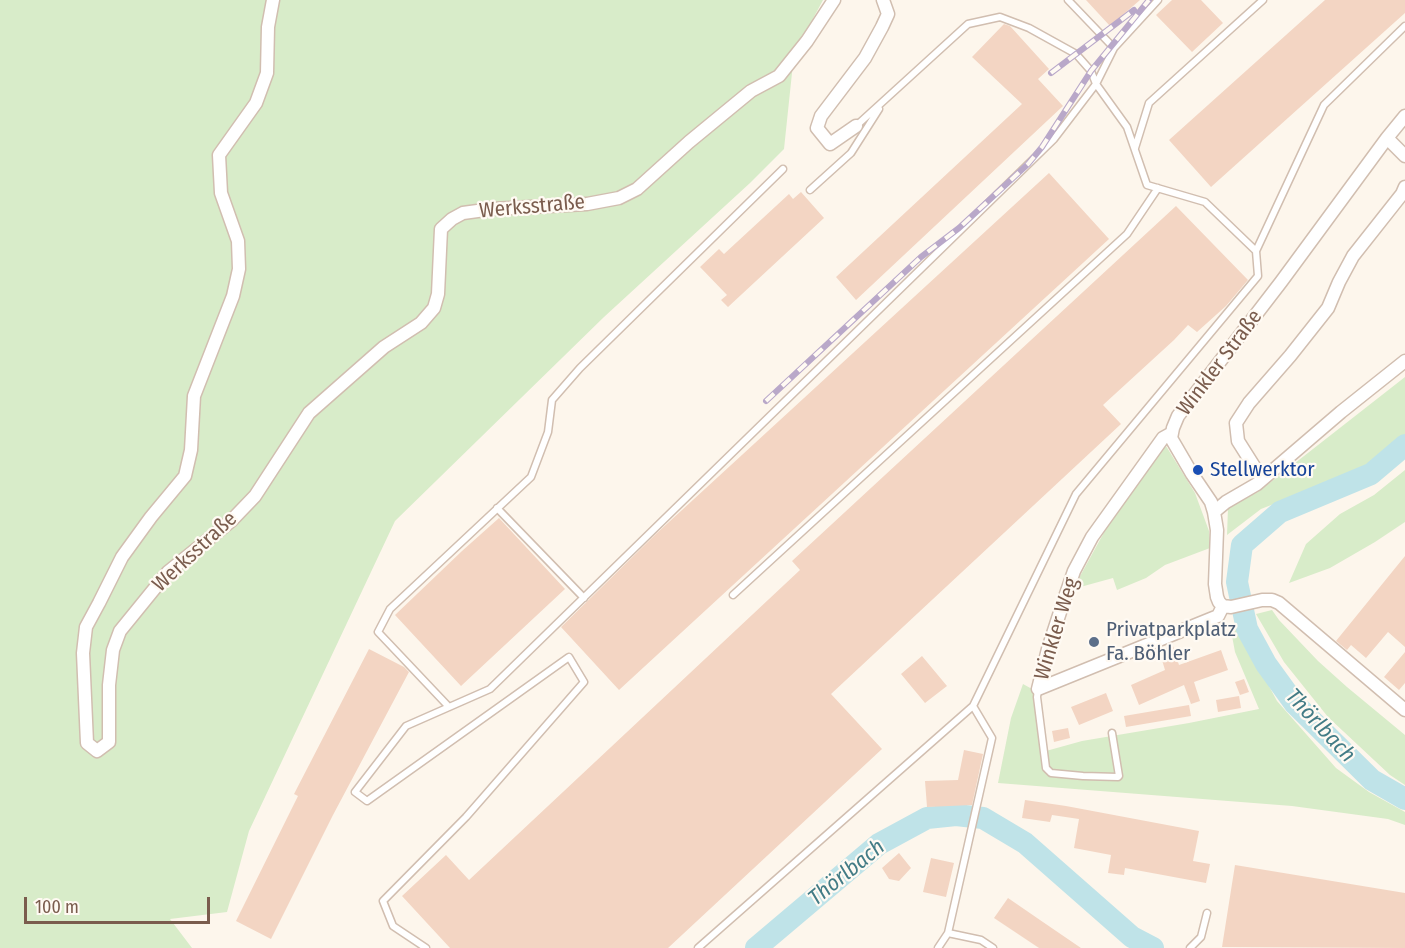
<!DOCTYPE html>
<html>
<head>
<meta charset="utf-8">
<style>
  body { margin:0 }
  #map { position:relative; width:1405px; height:948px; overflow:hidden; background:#fdf6ec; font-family:"Fira Sans Condensed",sans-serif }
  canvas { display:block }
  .scale { position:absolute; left:24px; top:897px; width:186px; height:27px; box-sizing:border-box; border:3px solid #7a5c4d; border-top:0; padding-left:8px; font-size:18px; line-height:21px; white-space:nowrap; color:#7a5c4d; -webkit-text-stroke:4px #fffaf3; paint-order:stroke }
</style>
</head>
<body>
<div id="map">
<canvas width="1405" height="948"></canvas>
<div class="scale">100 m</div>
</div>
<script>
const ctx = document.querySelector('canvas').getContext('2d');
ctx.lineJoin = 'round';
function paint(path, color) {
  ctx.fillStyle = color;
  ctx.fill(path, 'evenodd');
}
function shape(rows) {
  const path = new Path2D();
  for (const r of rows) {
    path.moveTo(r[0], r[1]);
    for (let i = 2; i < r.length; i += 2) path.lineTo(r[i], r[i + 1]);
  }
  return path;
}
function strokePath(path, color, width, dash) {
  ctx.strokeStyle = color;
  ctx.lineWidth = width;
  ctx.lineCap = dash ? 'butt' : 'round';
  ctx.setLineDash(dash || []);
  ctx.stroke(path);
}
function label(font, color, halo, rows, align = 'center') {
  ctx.font = font + ' "Fira Sans Condensed",sans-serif';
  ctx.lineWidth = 4.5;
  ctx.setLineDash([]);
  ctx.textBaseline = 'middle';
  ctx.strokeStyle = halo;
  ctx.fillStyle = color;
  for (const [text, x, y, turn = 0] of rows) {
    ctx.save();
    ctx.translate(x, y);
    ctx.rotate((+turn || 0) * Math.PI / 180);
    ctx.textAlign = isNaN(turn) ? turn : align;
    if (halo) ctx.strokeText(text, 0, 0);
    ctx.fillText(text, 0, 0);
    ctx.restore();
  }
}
paint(shape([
  [0,0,823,0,794,54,784,149,750,183,604,317,395,521,249,831,227,912,170,919,192,948,0,948],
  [1405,377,1405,437,1378,460,1319,491,1284,500,1261,509,1227,535,1228,508,1258,492],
  [1166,446,1195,493,1209,531,1210,548,1165,565,1146,578,1117,590,1113,578,1073,589,1113,516,1152,462],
  [1405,470,1405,522,1375,542,1330,568,1289,583,1306,544,1340,514,1374,495],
  [1272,610,1279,620,1318,661,1347,687,1405,735,1405,785,1390,775,1328,717,1284,662,1256,614],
  [1230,625,1235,625,1240,632,1277,701,1336,768,1369,792,1405,812,1405,825,1388,819,1292,806,998,783,1011,718,1023,684,1032,689,1046,751,1082,741,1189,723,1259,709,1235,652]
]), '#d8ecc9');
strokePath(shape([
  [1405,445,1371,474,1280,512,1242,545,1237,582,1247,629,1266,664,1295,704,1372,780,1405,799],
  [756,948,879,844,927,818,956,815,983,818,1025,843,1132,937,1153,948]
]), '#bfe3e8', 22);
paint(shape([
  [1086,0,1140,0,1110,26],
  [1172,0,1201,0,1223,23,1192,52,1156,15],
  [1325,0,1405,0,1405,13,1211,187,1169,140],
  [1004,24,1010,26,1049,69,1038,79,1063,106,856,300,836,277,1022,104,972,57],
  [1049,173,1109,239,619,690,561,627,657,533],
  [801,192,824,218,728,307,721,300,727,295,700,267,719,249,724,254,789,194,793,199],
  [1176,206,1248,280,1226,306,1197,332,1188,325,1174,340,1103,405,1121,424,831,694,882,749,668,948,450,948,402,896,446,855,469,880,800,570,792,561],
  [499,518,565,589,461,686,395,615,462,551],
  [1405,556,1405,647,1388,632,1366,658,1351,645,1347,650,1336,641],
  [1173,646,1179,665,1221,650,1228,670,1194,682,1200,701,1191,704,1184,685,1139,705,1131,685,1165,670,1159,650],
  [369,649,404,667,409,672,333,815,271,939,236,921,298,796,294,794],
  [1405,652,1405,683,1399,690,1384,677],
  [922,656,947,686,925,703,901,674],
  [1244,679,1249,692,1240,695,1235,682],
  [1106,693,1113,711,1079,725,1071,707],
  [1239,696,1241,708,1218,712,1216,700],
  [1189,705,1191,716,1126,727,1124,716],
  [1068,728,1070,738,1054,742,1052,731],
  [964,750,983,754,972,805,927,807,925,781,958,780],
  [1025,800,1066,806,1199,831,1193,861,1210,864,1206,883,1125,868,1124,875,1108,873,1111,855,1074,848,1079,819,1052,815,1050,822,1022,818],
  [899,853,911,868,899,881,889,879,882,868],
  [931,858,954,863,946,897,923,892],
  [1235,865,1405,893,1405,948,1222,947],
  [1008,898,1040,920,1081,948,1039,948,994,918]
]), '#f3d5c3');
const service = shape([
  [1068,0,1114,48],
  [1096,84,1114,48,1158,0],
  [856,126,968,24,1000,17,1029,28,1076,54,1091,71,1096,84],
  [1135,148,1149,103,1263,0],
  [810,190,851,153,879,109],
  [1256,251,1324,105,1405,26],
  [497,508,584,598],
  [733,595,1127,234,1158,188],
  [1038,689,1037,697,1046,768,1051,773,1083,776,1118,777,1119,776,1112,733],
  [449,707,378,632,390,609,531,477,548,432,552,400,580,368,783,169],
  [948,933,981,940,993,948],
  [426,948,393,926,383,901,466,817,584,682,569,657,367,801,355,792,406,726,490,689,1054,139,1096,84,1127,127,1147,185,1205,202,1256,251,1258,276,1076,494,973,706,698,948],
  [938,948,948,933,992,738,973,706],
  [1190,948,1201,937,1207,913]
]);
const minor = shape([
  [273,0,268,27,267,73,256,103,219,155,221,193,238,241,239,269,233,296,194,396,191,450,185,476,151,517,122,557,99,603,86,627,83,653,87,743,97,751,109,742,109,685,113,650,120,631,168,572,231,521,255,496,309,413,384,347,421,323,434,308,438,294,441,229,452,219,463,213,492,209,587,204,619,198,637,189,689,142,751,91,779,76,807,41,834,0],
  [1405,116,1387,138,1281,282,1178,416,1173,428,1171,438,1192,474,1211,502,1214,512,1217,530,1215,584,1217,597,1219,602,1223,606,1231,607,1262,600,1272,600,1279,603,1405,710],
  [856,126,830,144,817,128,821,116,865,58,882,27,888,14,883,0],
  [1387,138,1405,156],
  [1172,433,1163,438,1092,537,1074,571,1063,603,1048,649,1038,689,1218,616,1223,606],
  [1262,479,1238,441,1236,423,1249,403,1290,356,1328,308,1339,282,1353,256,1402,194,1405,187],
  [1214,512,1226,502,1257,484,1341,412,1405,361]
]);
strokePath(service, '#d1beb0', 9);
strokePath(minor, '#d1beb0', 15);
strokePath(service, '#fff', 6);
strokePath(minor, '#fff', 12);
const rail = shape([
  [1051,73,1134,10],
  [766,401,921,257,959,228,1028,164,1042,147,1091,71,1149,0]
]);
strokePath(rail, '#b9a8c9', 6);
strokePath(rail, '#fffaf3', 4, [11]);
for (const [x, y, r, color] of [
  [1198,470,6,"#1a4fb4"],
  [1094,642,6,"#5c6f8a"]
]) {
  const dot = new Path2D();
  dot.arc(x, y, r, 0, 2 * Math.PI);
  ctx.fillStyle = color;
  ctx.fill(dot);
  strokePath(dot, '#fffaf3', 2);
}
label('21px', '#7a5c4d', '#fffaf3', [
  ["Werksstraße",532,207,-5],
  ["Winkler Straße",1220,363,-53],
  ["Werksstraße",195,552,-43],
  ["Winkler Weg",1057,629,-73]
]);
label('21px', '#164399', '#fffaf3', [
  ["Stellwerktor",1210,470]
], 'left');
label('21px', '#4e5e75', '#fffaf3', [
  ["Privatparkplatz",1106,630],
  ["Fa. Böhler",1106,654]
], 'left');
label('italic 22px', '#437c86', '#fffaf3', [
  ["Thörlbach",1320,726,47],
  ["Thörlbach",847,873,-39]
]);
</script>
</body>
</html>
